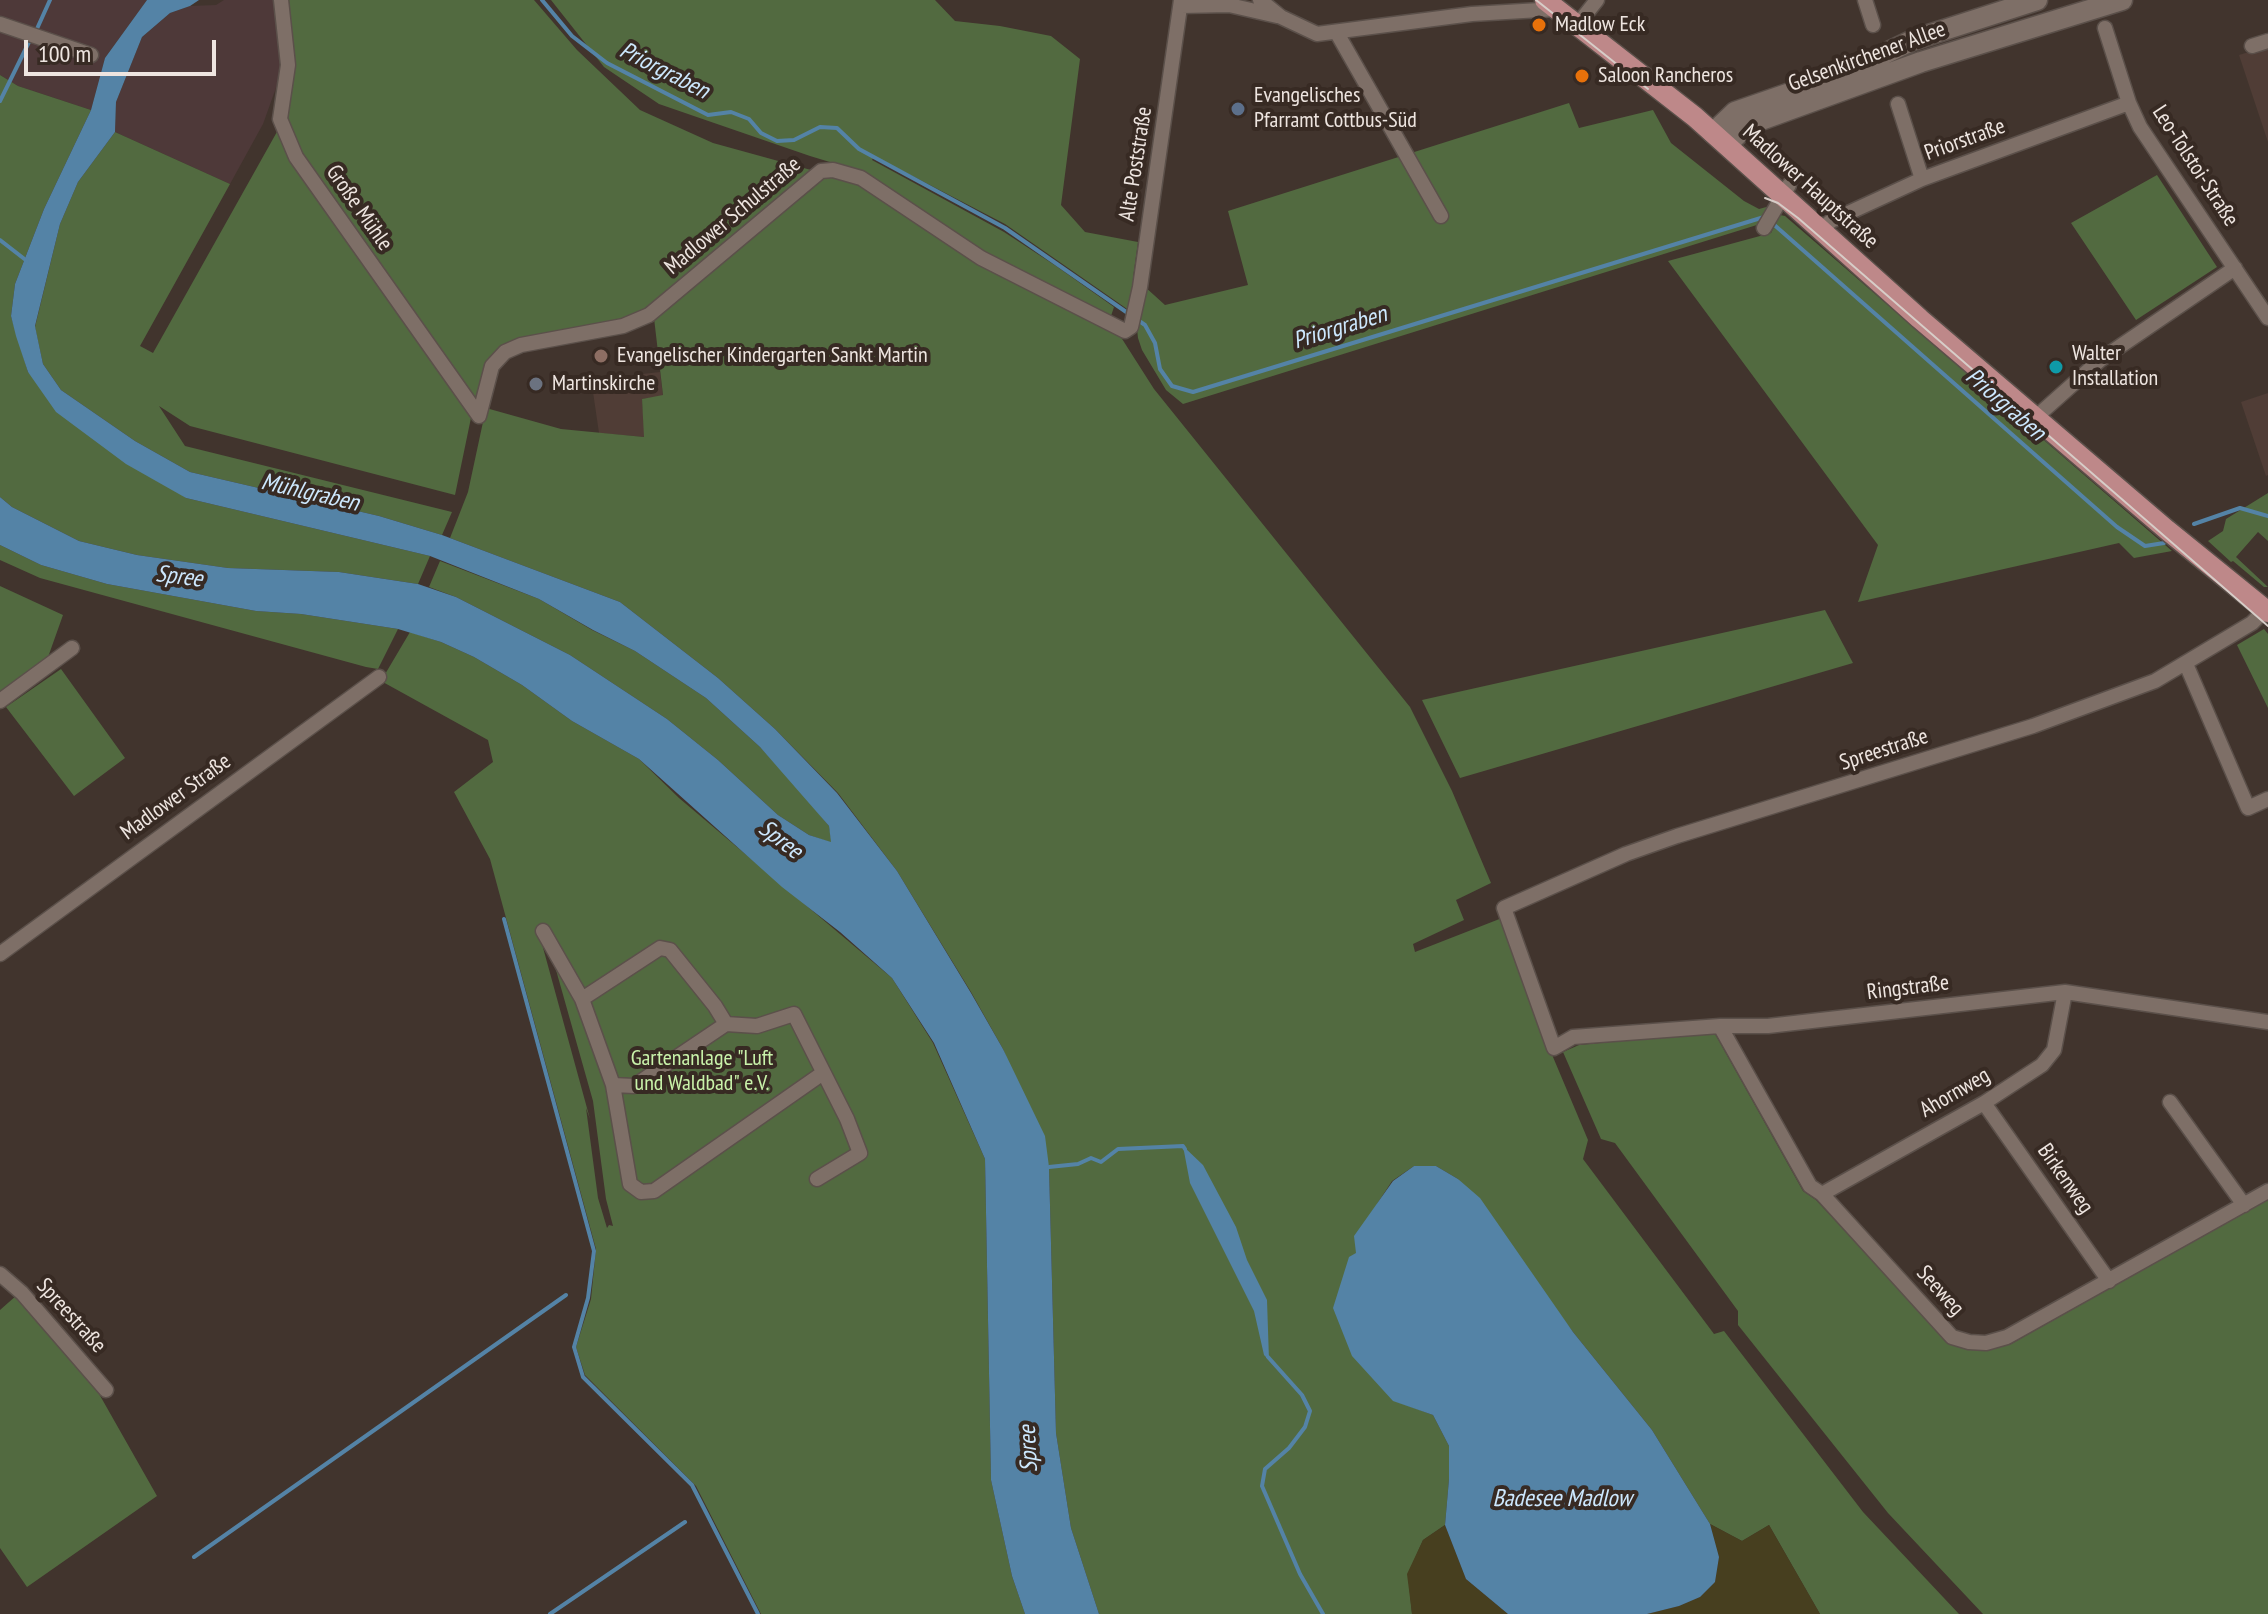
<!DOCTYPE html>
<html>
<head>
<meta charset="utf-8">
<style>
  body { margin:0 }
  #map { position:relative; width:2268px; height:1614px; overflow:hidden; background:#41342d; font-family:"PT Sans Narrow",sans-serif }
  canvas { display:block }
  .scale { position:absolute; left:24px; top:40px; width:192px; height:36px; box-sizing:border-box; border:4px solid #eee5e0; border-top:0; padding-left:10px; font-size:24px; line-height:28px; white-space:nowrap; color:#eee5e0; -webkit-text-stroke:6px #372a23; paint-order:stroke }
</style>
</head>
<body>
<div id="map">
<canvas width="2268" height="1614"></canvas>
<div class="scale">100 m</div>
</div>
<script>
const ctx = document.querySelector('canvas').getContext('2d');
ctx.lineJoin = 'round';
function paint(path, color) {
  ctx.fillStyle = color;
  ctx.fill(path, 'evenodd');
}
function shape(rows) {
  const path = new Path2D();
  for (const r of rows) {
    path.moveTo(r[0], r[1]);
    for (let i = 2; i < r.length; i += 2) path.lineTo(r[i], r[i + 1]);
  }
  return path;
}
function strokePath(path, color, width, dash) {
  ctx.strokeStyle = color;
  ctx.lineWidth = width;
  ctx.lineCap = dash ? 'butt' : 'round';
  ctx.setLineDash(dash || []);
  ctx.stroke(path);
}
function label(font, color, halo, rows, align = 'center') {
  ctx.font = font + ' "PT Sans Narrow",sans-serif';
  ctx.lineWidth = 8;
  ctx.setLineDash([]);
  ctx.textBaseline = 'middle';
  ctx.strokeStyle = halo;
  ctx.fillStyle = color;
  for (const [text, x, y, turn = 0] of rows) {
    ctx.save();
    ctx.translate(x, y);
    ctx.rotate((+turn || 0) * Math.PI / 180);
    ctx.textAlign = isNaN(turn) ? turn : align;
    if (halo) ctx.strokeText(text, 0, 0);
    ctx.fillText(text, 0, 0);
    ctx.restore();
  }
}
paint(shape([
  [0,0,147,0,105,58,91,110,18,86,0,75],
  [224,0,276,0,283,55,277,85,263,124,230,184,115,132,116,102,142,37,170,13,190,6,216,5]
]), '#4e3939');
paint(shape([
  [2268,46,2268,142,2239,55],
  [660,372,663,396,642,399,645,437,599,433,593,392,617,389,616,377],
  [2268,393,2268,475,2266,476,2241,402]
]), '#503d36');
paint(shape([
  [289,0,534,0,577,50,640,110,713,143,811,170,648,309,623,322,513,341,497,350,475,403,298,152,287,118,293,61],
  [551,0,935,0,955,21,1000,26,1051,36,1080,59,1061,205,1085,232,1138,242,1133,278,1135,284,1130,311,1005,224,874,156,872,160,1004,232,1056,266,1114,307,1111,316,964,243,916,214,866,173,810,156,659,104,604,67],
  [0,75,18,86,91,110,44,209,15,284,11,316,28,372,186,498,430,556,418,584,339,572,228,568,137,555,79,541,12,507,0,497],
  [1569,103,1579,128,1653,110,1671,143,1744,201,1759,209,1770,206,1760,224,1183,404,1166,390,1142,350,1138,338,1137,329,1144,286,1165,305,1248,285,1228,211],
  [278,130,472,413,455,495,190,426,159,406,185,446,452,512,442,535,379,516,190,472,135,441,61,390,43,364,35,327,60,224,78,182,115,132,230,184,140,346,153,353],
  [836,175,859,181,929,232,1034,292,1117,331,1154,389,1410,707,1452,791,1491,883,1456,900,1464,920,1413,944,1415,952,1502,918,1553,1057,1588,1140,1583,1159,1714,1334,1724,1331,1863,1512,1959,1614,1820,1614,1769,1525,1742,1541,1710,1524,1652,1430,1573,1332,1458,1179,1436,1166,1414,1166,1392,1181,1377,1204,1393,1400,1433,1415,1449,1446,1449,1479,1445,1525,1423,1540,1408,1574,1412,1614,1099,1614,1071,1528,1056,1433,1049,1167,1003,1049,971,992,897,871,838,793,775,729,718,678,620,602,450,538,468,492,486,408,561,429,644,437,642,399,663,395,654,318,824,178],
  [2157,175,2217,267,2136,320,2071,223],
  [1780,215,1785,216,2172,551,2134,558,2119,543,1858,602,1878,545,1668,261,1771,233],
  [2268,493,2268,541,2258,532,2236,557,2268,587,2264,587,2233,561,2231,562,2208,541,2223,531,2226,519],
  [0,545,41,565,107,584,256,611,301,614,398,629,378,669,366,667,40,578,0,560],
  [440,561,539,599,592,630,635,651,706,698,760,747,797,787,829,826,832,843,809,835,778,815,718,760,667,719,570,655,456,597,429,587],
  [0,586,63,615,47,660,0,693],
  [1825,610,1853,663,1460,778,1422,700],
  [2264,629,2268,634,2268,708,2237,645],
  [410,632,441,642,474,657,522,685,572,721,639,759,679,798,892,978,933,1043,985,1159,991,1480,1012,1576,1025,1614,761,1614,696,1486,585,1375,576,1347,591,1299,596,1249,490,859,454,792,493,762,488,740,381,681],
  [545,931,593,1101,606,1199,613,1226,609,1225,607,1228,598,1198,586,1108,590,1119,539,933],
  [61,669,125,758,74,796,6,707],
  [1714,1032,1803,1191,1816,1200,1948,1341,1985,1349,2011,1344,2268,1198,2268,1614,1983,1614,1888,1513,1738,1325,1738,1311,1615,1143,1601,1139,1563,1052,1579,1045],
  [17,1295,94,1385,157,1496,27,1587,0,1548,0,1310]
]), '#526a40');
paint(shape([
  [1710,1524,1742,1541,1769,1525,1820,1614,1647,1614,1679,1606,1700,1597,1715,1582,1719,1557],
  [1445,1525,1466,1579,1508,1614,1412,1614,1407,1574,1423,1540]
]), '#473f1f');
paint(shape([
  [147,0,199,0,190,6,170,13,142,37,116,102,115,132,78,182,60,224,35,326,43,364,61,390,135,441,190,472,379,516,442,535,620,602,718,678,775,729,837,793,897,871,971,993,1003,1049,1045,1136,1049,1167,1056,1433,1071,1528,1099,1614,1025,1614,1012,1576,991,1480,985,1159,934,1043,892,978,840,932,782,887,639,759,572,721,522,685,474,657,441,642,398,629,301,614,256,611,107,584,41,565,0,545,0,497,12,507,79,541,137,555,228,568,339,572,418,584,456,597,570,655,667,719,718,760,778,815,809,835,831,842,829,826,760,747,706,698,635,651,593,630,539,599,430,556,186,498,126,464,56,412,28,372,16,336,11,316,15,284,44,209,91,110,105,58],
  [1183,1146,1203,1165,1236,1227,1247,1260,1267,1300,1269,1360,1264,1355,1254,1311,1190,1183],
  [1414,1166,1436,1166,1458,1179,1480,1198,1573,1332,1652,1430,1710,1524,1719,1557,1715,1582,1700,1597,1679,1606,1647,1614,1508,1614,1466,1579,1445,1525,1449,1479,1449,1446,1433,1415,1393,1401,1352,1356,1333,1308,1349,1257,1356,1253,1354,1236,1393,1181]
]), '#5483a6');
strokePath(shape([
  [542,0,572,36,607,63,708,115,731,112,749,119,761,133,777,141,794,140,820,127,837,128,859,149,1005,228,1145,325,1155,343,1160,369,1172,386,1193,392,1764,217],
  [36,31,50,0],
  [0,101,31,38],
  [1771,222,2117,527,2145,546,2164,543],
  [0,240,27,261],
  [2194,524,2240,508,2268,516],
  [504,919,594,1251,588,1298,574,1347,583,1377,692,1485,758,1614],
  [1049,1167,1078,1164,1091,1158,1101,1162,1118,1149,1183,1146,1185,1149],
  [1268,1357,1302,1395,1310,1411,1305,1427,1289,1448,1265,1469,1262,1486,1300,1574,1323,1614],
  [194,1557,566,1295],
  [550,1614,685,1522]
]), '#5483a6', 4);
const street = shape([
  [281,0,288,65,280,119,296,157,479,416],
  [1260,0,1281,17,1317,34,1472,14,1557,9],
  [1865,0,1873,25],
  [1181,6,1229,5,1277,16],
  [0,24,91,55],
  [1578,24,1597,0],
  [2105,28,2129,103,2140,127,2268,318],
  [1337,33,1441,216],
  [2252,46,2268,41],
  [1898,104,1922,179],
  [1764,228,1789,185],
  [1822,229,1831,221,1922,179,2129,103],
  [479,416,492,366,505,352,521,345,623,326,649,315,821,171,833,170,861,178,981,258,1125,331,1131,327,1140,287,1181,0],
  [2035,418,2100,360,2235,268],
  [2268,607,2252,623,2155,681,2033,726,1677,836,1626,854,1504,908,1554,1048,1573,1037,1720,1026,1768,1026,2065,992,2268,1022],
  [2186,664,2248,808,2268,799],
  [0,701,72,648],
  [543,931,582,999,613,1085,630,1184,641,1192,654,1191,823,1073],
  [0,954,379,677],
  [582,999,660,948,670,950,715,1006,726,1024,634,1086,613,1085],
  [726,1024,757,1026,794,1014,847,1119,860,1153,817,1179],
  [1720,1026,1810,1186,1822,1194,1952,1337,1969,1342,1986,1343,2007,1337,2268,1191],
  [2170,1102,2244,1205],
  [1984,1103,2109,1281],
  [1822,1194,1984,1103,2042,1065,2054,1050,2065,992],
  [0,1274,22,1293,106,1390]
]);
const secondary = shape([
  [1713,133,1735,112,1839,76,1913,40,2037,0],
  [1727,145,1747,125,1921,62,2122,0]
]);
const primary = shape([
  [1545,0,1695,117,1920,319,2167,530,2268,612]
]);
strokePath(street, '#5b504a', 17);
strokePath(secondary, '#5b504a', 23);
strokePath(primary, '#5b504a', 23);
strokePath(street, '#7e6f67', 14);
strokePath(secondary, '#7e6f67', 20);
strokePath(primary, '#be8889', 20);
strokePath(shape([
  [1536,0,1648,89],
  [1765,198,1778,203,1798,218,2268,626]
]), '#d7cdc8', 2);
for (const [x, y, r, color] of [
  [1539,25,8,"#e8710a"],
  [1582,76,8,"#e8710a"],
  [1238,109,8,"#5c6f8a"],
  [601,356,8,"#8d6e63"],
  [2056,367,8,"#0f9aa8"],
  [536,384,8,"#6b7280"]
]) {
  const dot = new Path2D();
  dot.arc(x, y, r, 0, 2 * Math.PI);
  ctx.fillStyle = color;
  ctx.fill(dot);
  strokePath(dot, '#372a23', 3);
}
label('22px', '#eee5e0', '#372a23', [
  ["Madlow Eck",1555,25],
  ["Saloon Rancheros",1598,76],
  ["Evangelisches",1254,96],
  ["Pfarramt Cottbus-Süd",1254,121],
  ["Walter",2072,354],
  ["Installation",2072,379],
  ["Evangelischer Kindergarten Sankt Martin",617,356],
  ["Martinskirche",552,384]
], 'left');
label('22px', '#eee5e0', '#372a23', [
  ["Gelsenkirchener Allee",1867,57,-20],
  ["Priorstraße",1965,140,-20],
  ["Alte Poststraße",1136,164,-81],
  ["Leo-Tolstoi-Straße",2195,166,57],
  ["Madlower Hauptstraße",1810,187,42],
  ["Große Mühle",359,208,55],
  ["Madlower Schulstraße",733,216,-40],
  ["Spreestraße",1884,750,-18],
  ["Madlower Straße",176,797,-36],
  ["Ringstraße",1908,988,-7],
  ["Ahornweg",1955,1093,-30],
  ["Birkenweg",2065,1179,55],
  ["Seeweg",1940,1291,48],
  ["Spreestraße",71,1316,48]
]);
label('22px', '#c9f3aa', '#372a23', [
  ["Gartenanlage \"Luft",702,1059],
  ["und Waldbad\" e.V.",702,1084]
]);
label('italic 24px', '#cde8fe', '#372a23', [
  ["Priorgraben",664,71,27],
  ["Priorgraben",1340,328,-17],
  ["Priorgraben",2005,405,41],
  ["Mühlgraben",310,493,13],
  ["Spree",179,577,7],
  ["Spree",780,840,37],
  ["Spree",1029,1449,-93],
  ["Badesee Madlow",1562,1499]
]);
</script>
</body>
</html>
